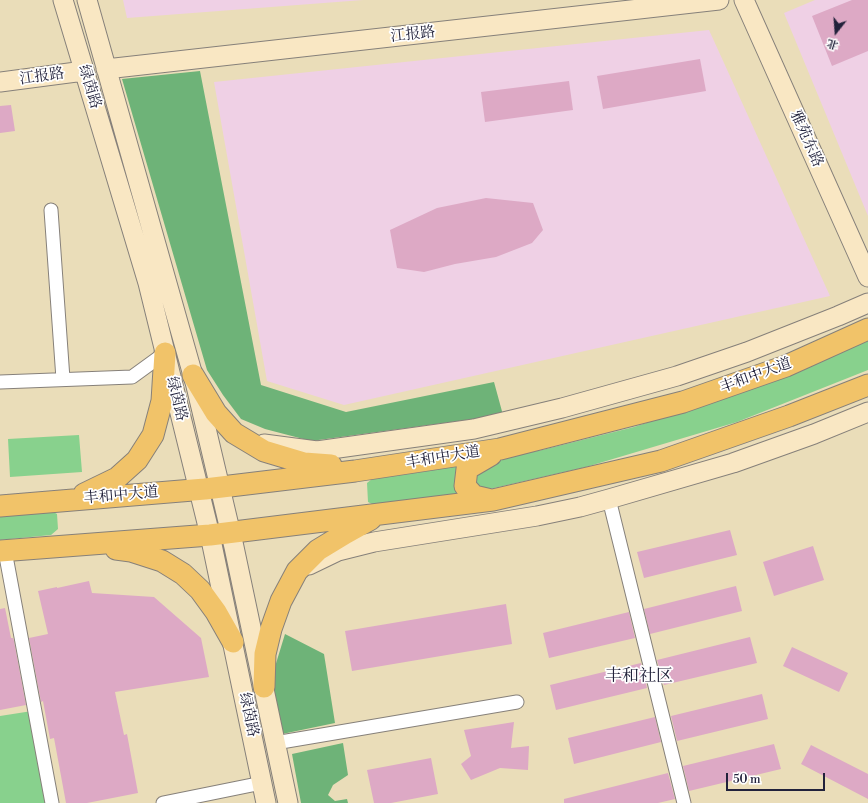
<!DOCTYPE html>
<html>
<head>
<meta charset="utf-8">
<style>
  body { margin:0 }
  #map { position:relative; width:868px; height:803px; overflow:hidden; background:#eaddb9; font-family:"Libre Bodoni","Noto Serif SC",serif }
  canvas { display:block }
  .north { position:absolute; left:816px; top:12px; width:40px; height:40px; -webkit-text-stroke:3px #fff; paint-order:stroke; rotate:197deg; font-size:11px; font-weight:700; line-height:16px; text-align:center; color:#22223b }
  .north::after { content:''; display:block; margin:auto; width:14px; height:18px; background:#22223b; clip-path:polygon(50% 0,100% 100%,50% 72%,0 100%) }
  .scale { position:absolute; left:726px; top:773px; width:99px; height:18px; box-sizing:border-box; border:2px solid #22223b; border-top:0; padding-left:5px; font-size:12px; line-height:14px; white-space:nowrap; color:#22223b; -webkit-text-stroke:3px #fff; paint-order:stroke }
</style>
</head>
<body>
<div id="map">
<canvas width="868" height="803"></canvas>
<div class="north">北</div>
<div class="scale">50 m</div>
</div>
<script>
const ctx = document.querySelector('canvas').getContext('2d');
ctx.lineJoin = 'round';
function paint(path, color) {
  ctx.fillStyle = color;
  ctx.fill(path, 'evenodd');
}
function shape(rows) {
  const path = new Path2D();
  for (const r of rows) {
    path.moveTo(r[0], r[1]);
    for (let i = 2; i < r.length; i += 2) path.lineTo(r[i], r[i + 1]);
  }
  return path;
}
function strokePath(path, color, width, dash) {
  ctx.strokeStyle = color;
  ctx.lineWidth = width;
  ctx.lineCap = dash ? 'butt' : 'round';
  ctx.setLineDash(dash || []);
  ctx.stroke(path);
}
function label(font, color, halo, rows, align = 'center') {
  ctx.font = font + ' "Libre Bodoni","Noto Serif SC",serif';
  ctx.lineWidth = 3.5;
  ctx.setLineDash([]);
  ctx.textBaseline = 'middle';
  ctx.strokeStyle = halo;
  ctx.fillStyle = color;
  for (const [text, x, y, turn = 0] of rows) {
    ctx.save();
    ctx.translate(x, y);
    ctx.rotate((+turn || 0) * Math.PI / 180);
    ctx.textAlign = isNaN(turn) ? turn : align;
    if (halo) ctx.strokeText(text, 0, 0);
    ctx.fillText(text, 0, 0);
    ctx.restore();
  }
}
paint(shape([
  [123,0,363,0,127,18],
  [815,0,868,0,868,216,784,13],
  [709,30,830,296,344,405,267,381,214,82]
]), '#efd0e5');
paint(shape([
  [868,339,868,370,737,422,586,467,472,493,374,505,368,502,367,483,372,479,467,464,542,450,634,427,743,391],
  [79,435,82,472,10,477,8,439],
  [50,510,57,514,58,529,51,535,0,540,0,515],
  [32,711,49,803,0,803,0,716]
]), '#88d18d');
paint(shape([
  [200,71,261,385,346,412,494,382,503,415,311,441,265,429,241,419,223,395,207,370,122,79],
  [285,634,324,654,335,723,282,734,272,688,274,670],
  [343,743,348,775,333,785,328,795,335,801,347,799,348,803,301,803,292,754]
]), '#6eb378');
paint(shape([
  [852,0,868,0,868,51,832,66,812,16],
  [700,59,706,91,603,109,597,76],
  [569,81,573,110,485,122,481,92],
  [11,105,15,131,0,133,0,106],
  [486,198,533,203,543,230,532,243,496,257,455,264,424,272,397,268,390,230,437,208],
  [730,530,737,555,644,578,637,552],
  [813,546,824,580,774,596,763,562],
  [89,581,92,593,154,597,201,638,209,677,115,692,124,735,127,734,138,793,87,803,66,803,54,738,50,739,43,701,41,702,29,638,48,634,38,591,57,587,57,588],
  [736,586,742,611,650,634,644,609],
  [506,604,512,644,352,671,345,631],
  [5,608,11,638,13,638,14,641,26,705,0,710,0,609],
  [629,612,635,638,549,658,543,633],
  [750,637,757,663,664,685,657,660],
  [792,647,848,673,839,692,783,666],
  [641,663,647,688,556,710,550,685],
  [762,694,768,719,677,741,671,716],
  [655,717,661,742,574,764,568,738],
  [514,722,511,748,529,746,528,770,500,768,471,780,461,764,471,756,464,730],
  [774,744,781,769,689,791,683,766],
  [811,745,868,774,868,799,801,764],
  [431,758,438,794,391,803,374,803,367,770],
  [668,773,675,799,658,803,564,803,564,799]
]), '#dda9c5');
const street = shape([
  [51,210,63,379],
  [0,382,132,377,165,353],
  [609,499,684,803],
  [5,551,52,803],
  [275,743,517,702],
  [163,803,262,783]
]);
const secondary = shape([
  [63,0,148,283,210,535,266,803],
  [87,0,196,386,234,547,288,803],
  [744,0,868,277],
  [106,69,719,0],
  [0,82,84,71],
  [264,444,317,451,474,429,562,408,677,376,747,352,838,316,868,303],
  [309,565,338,551,374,542,537,516,580,507,609,499,733,463,814,434,868,412]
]);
const primary = shape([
  [193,375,216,413,234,433,264,451,304,463,331,465],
  [84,494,117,478,137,460,153,435,162,401,165,353],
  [491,500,474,496,465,486,467,469,491,455],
  [0,506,205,489,355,471,500,449,683,402,786,366,868,329],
  [116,549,131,551,162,561,183,574,200,590,216,612,233,642],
  [0,551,210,535,493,500,661,461,789,416,868,385],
  [264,687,265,654,271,629,281,601,297,571,318,550,346,533,371,519]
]);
strokePath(street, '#86807a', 15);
strokePath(secondary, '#86807a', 21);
strokePath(primary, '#86807a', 23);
strokePath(street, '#fff', 13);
strokePath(secondary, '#f9e7c3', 19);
strokePath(primary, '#f1c369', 21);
label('15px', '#22223b', '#fff', [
  ["江报路",413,35,-6],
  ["江报路",42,77,-8],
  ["绿茵路",89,87,73],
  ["雅苑东路",806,139,66],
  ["丰和中大道",756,376,-20],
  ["绿茵路",176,399,76],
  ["丰和中大道",443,458,-9],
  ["丰和中大道",121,496,-5],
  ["绿茵路",248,715,78]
]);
label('17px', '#22223b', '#fff', [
  ["丰和社区",639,677]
]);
</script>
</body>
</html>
